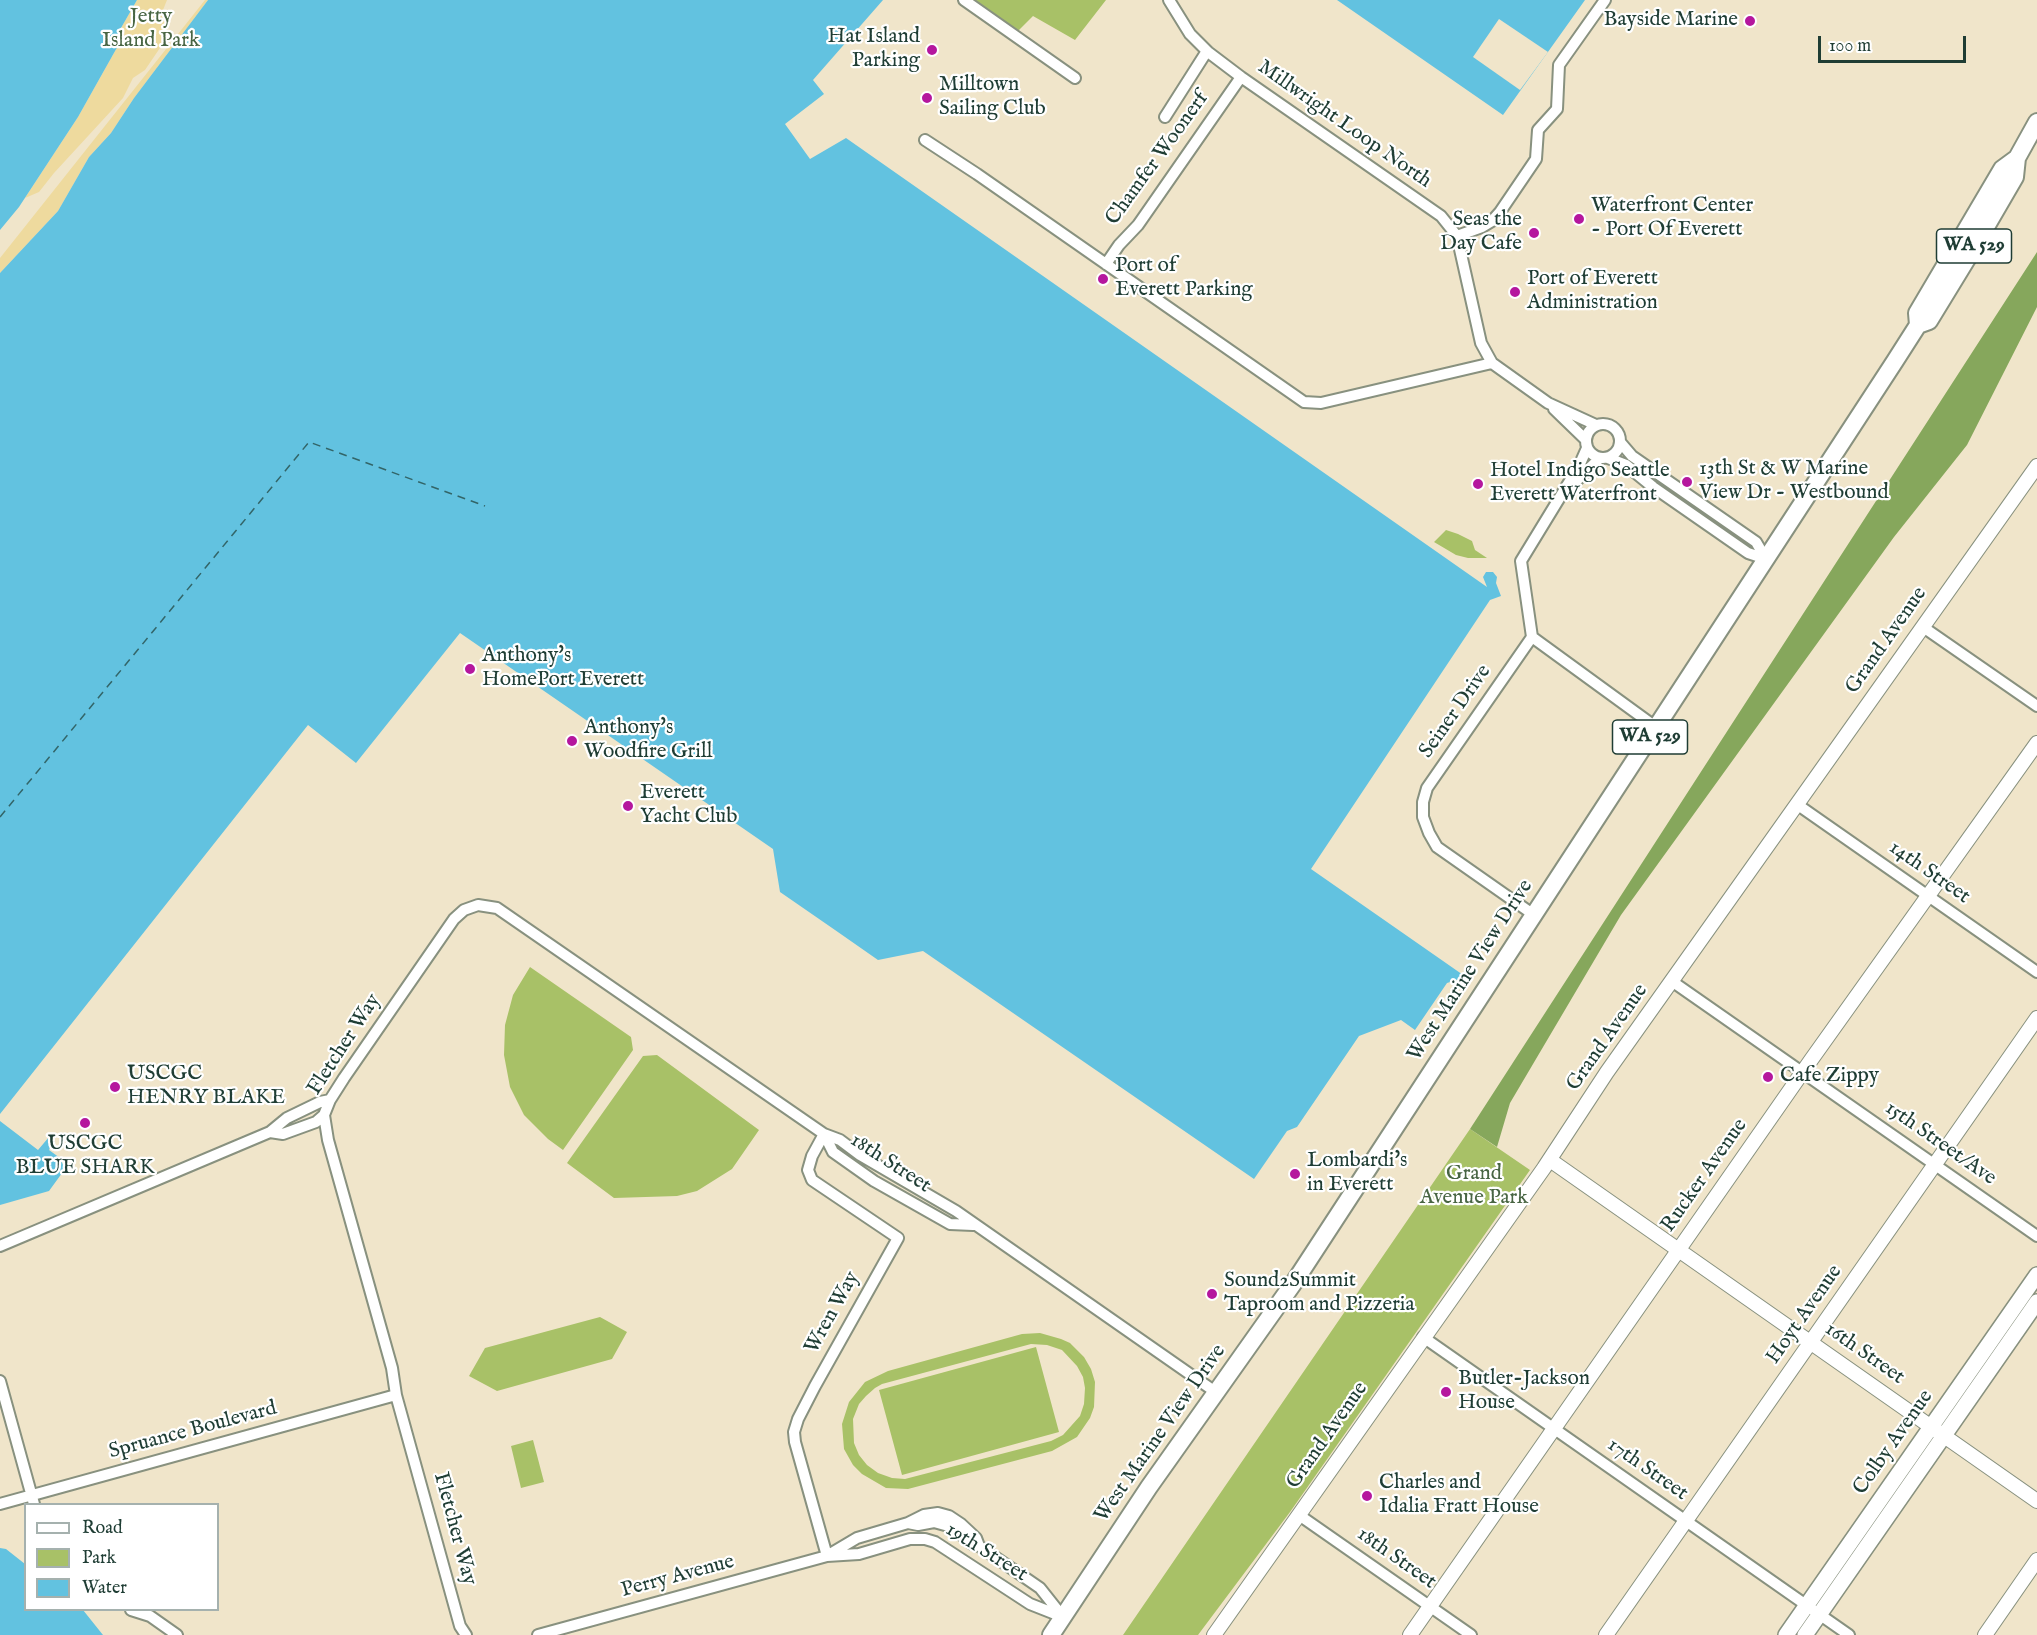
<!DOCTYPE html>
<html>
<head>
<meta charset="utf-8">
<style>
  body { margin:0 }
  #map { position:relative; width:2037px; height:1635px; overflow:hidden; background:#f0e5ca; font-family:"IM FELL English",serif }
  canvas { display:block }
  .legend { position:absolute; left:24px; top:1503px; width:195px; height:108px; box-sizing:border-box; background:#fff; border:2px solid #a5b1ae; margin:0; padding:8px 10px; list-style:none; font-size:18px; color:#1f3d34 }
  .legend li { display:flex; align-items:center; gap:12px; height:30px }
  .legend b { width:30px; border:2px solid #a5b1ae }
  .scale { position:absolute; left:1818px; top:36px; width:148px; height:27px; box-sizing:border-box; border:3px solid #1f3d34; border-top:0; padding-left:8px; font-size:18px; line-height:21px; white-space:nowrap; color:#1f3d34; -webkit-text-stroke:4px #fff; paint-order:stroke }
</style>
</head>
<body>
<div id="map">
<canvas width="2037" height="1635"></canvas>
<ul class="legend">
<li><b style="height:8px;background:#fff"></b>Road</li>
<li><b style="height:16px;background:#a8c167"></b>Park</li>
<li><b style="height:16px;background:#62c2e0"></b>Water</li>
</ul>
<div class="scale">100 m</div>
</div>
<script>
const ctx = document.querySelector('canvas').getContext('2d');
ctx.lineJoin = 'round';
function paint(path, color) {
  ctx.fillStyle = color;
  ctx.fill(path, 'evenodd');
}
function shape(rows) {
  const path = new Path2D();
  for (const r of rows) {
    if (r.length === 3) {
      path.moveTo(r[0] + r[2], r[1]);
      path.arc(r[0], r[1], r[2], 0, 2 * Math.PI);
      continue;
    }
    path.moveTo(r[0], r[1]);
    for (let i = 2; i < r.length; i += 2) path.lineTo(r[i], r[i + 1]);
  }
  return path;
}
function strokePath(path, color, width, dash) {
  ctx.strokeStyle = color;
  ctx.lineWidth = width;
  ctx.lineCap = dash ? 'butt' : 'round';
  ctx.setLineDash(dash || []);
  ctx.stroke(path);
}
function label(font, color, halo, rows, align = 'center') {
  ctx.font = font + ' "IM FELL English",serif';
  ctx.lineWidth = 4.5;
  ctx.setLineDash([]);
  ctx.textBaseline = 'middle';
  ctx.strokeStyle = halo;
  ctx.fillStyle = color;
  for (const [text, x, y, turn = 0] of rows) {
    ctx.save();
    ctx.translate(x, y);
    ctx.rotate((+turn || 0) * Math.PI / 180);
    ctx.textAlign = isNaN(turn) ? turn : align;
    if (halo) ctx.strokeText(text, 0, 0);
    ctx.fillText(text, 0, 0);
    ctx.restore();
  }
}
paint(shape([
  [970,0,1106,0,1075,40,1033,16,1017,32],
  [1446,530,1458,534,1472,541,1475,550,1487,558,1468,558,1456,555,1434,542],
  [530,967,631,1037,633,1050,563,1150,548,1139,524,1115,510,1087,504,1055,505,1025,513,995],
  [657,1055,759,1130,732,1169,697,1191,677,1196,614,1198,567,1163,643,1056],
  [1470,1129,1530,1170,1290,1512,1198,1635,1123,1635],
  [600,1317,627,1332,612,1359,497,1391,469,1376,485,1348],
  [1040,1333,1061,1339,1070,1343,1084,1357,1091,1369,1095,1382,1094,1407,1090,1418,1077,1437,1052,1451,908,1489,886,1488,862,1474,853,1465,844,1449,842,1424,849,1402,865,1382,888,1371,1022,1334],
  [1031,1344,1047,1345,1062,1350,1077,1366,1083,1377,1085,1388,1084,1404,1080,1416,1063,1435,1051,1441,905,1479,892,1478,878,1473,867,1465,859,1455,854,1443,853,1419,859,1404,866,1396,875,1388,882,1384],
  [1036,1347,1059,1432,902,1475,879,1390],
  [533,1440,544,1482,521,1488,511,1446]
]), '#a8c167');
paint(shape([
  [2037,252,2037,307,1967,445,1894,537,1621,915,1510,1103,1497,1147,1470,1129]
]), '#86a75c');
paint(shape([
  [137,0,167,0,163,10,168,33,164,42,145,70,133,78,123,98,54,173,39,192,25,198,78,117,119,44,117,35],
  [205,0,208,0,134,98,111,133,89,157,58,211,0,273,0,258]
]), '#eeda9e');
paint(shape([
  [0,0,137,0,117,35,119,44,78,117,19,207,0,230],
  [208,0,883,0,813,80,824,94,785,124,810,159,846,138,1487,587,1483,577,1486,572,1493,572,1497,577,1496,583,1501,596,1490,600,1311,869,1466,977,1447,983,1415,1030,1401,1020,1359,1036,1297,1127,1287,1131,1254,1179,923,951,878,960,835,930,780,892,773,849,460,633,356,763,308,725,0,1114,0,273,58,211,89,157,111,133,134,98],
  [1337,0,1585,0,1503,115],
  [0,1121,38,1150,49,1137,54,1141,49,1150,60,1158,65,1169,49,1191,0,1205],
  [0,1548,6,1549,25,1564,26,1610,83,1610,103,1635,0,1635]
]), '#62c2e0');
paint(shape([
  [1499,19,1548,52,1520,90,1473,57]
]), '#f0e5ca');
strokePath(shape([
  [0,817,309,442,485,506]
]), '#336568', 1.5, [8, 6]);
const minor = shape([
  [964,0,1075,78],
  [1169,0,1190,34,1208,52,1241,77,1441,216,1457,236,1481,343,1492,363,1548,403,1596,425],
  [1165,117,1207,51],
  [925,140,977,174,1304,402,1321,403,1492,363],
  [1457,236,1482,227,1492,221,1500,212,1536,159,1538,130,1557,109,1559,65,1605,0],
  [1106,264,1119,245,1138,225,1241,77],
  [1554,409,1585,439],
  [1603,441,17],
  [1620,442,1632,456,1756,542,1766,559],
  [1608,458,1626,465,1653,487,1748,553,1766,559],
  [1569,488,1600,458],
  [1923,627,2037,706],
  [1532,637,1657,728],
  [1798,805,2037,972],
  [1534,915,1437,847,1429,833,1423,817,1423,802,1427,788,1532,637,1521,561,1579,466,1587,448],
  [1673,982,2037,1236],
  [270,1132,283,1134,316,1122,324,1115],
  [824,1134,812,1156,808,1170,812,1180,898,1238,815,1386,798,1419,794,1432,795,1442,827,1556],
  [824,1134,833,1152,874,1181,950,1224,973,1225],
  [0,1246,270,1132,287,1118,320,1102,330,1100],
  [1423,1337,1849,1635],
  [0,1381,34,1504],
  [0,1504,396,1395],
  [1299,1515,1471,1635],
  [908,1523,918,1525,934,1522,952,1527,972,1544,979,1546,1040,1588,1063,1617],
  [830,1554,857,1538,908,1523,924,1515,938,1513,949,1516,961,1524,976,1538,979,1546],
  [131,1610,150,1616,177,1635],
  [466,1635,460,1626,396,1395,392,1368,328,1140,324,1115,330,1100,344,1078,454,919,464,910,478,905,497,908,824,1134,840,1140,860,1155,956,1211,1217,1393],
  [538,1635,827,1556,859,1554,910,1539,925,1539,935,1542,1030,1604,1063,1617]
]);
const tertiary = shape([
  [1550,1160,2037,1501],
  [1214,1635,1544,1168,1607,1072,2037,466],
  [1410,1635,1811,1060,2037,743],
  [1606,1635,2037,1018],
  [1985,1635,2037,1560]
]);
const secondary = shape([
  [1786,1635,2037,1275],
  [1805,1635,2037,1302]
]);
const primary = shape([
  [1918,325,1929,321,1976,244,2015,177,2017,158,2037,122],
  [1051,1635,1149,1487,1295,1281,1895,361,1918,325,1917,313,2002,169,2017,158]
]);
strokePath(minor, '#88917f', 14);
strokePath(tertiary, '#88917f', 16);
strokePath(secondary, '#88917f', 18);
strokePath(primary, '#88917f', 20);
strokePath(minor, '#fff', 10);
strokePath(tertiary, '#fff', 14);
strokePath(secondary, '#fff', 15);
strokePath(primary, '#fff', 16);
for (const [x, y, r, color] of [
  [1750,21,6,"#b5179e"],
  [932,50,6,"#b5179e"],
  [927,98,6,"#b5179e"],
  [1579,219,6,"#b5179e"],
  [1534,233,6,"#b5179e"],
  [1103,279,6,"#b5179e"],
  [1515,292,6,"#b5179e"],
  [1687,482,6,"#b5179e"],
  [1478,484,6,"#b5179e"],
  [470,669,6,"#b5179e"],
  [572,741,6,"#b5179e"],
  [628,806,6,"#b5179e"],
  [1768,1077,6,"#b5179e"],
  [115,1087,6,"#b5179e"],
  [85,1123,6,"#b5179e"],
  [1295,1174,6,"#b5179e"],
  [1212,1294,6,"#b5179e"],
  [1446,1392,6,"#b5179e"],
  [1367,1496,6,"#b5179e"]
]) {
  const dot = new Path2D();
  dot.arc(x, y, r, 0, 2 * Math.PI);
  ctx.fillStyle = color;
  ctx.fill(dot);
  strokePath(dot, '#fff', 2);
}
for (const [x, y, w] of [
  [1974,246,75],
  [1650,737,75]
]) {
  const box = new Path2D();
  box.roundRect(x - w / 2, y - 17, w, 34, 4.5);
  ctx.fillStyle = '#fff';
  ctx.fill(box);
  strokePath(box, '#1f3d34', 1.5);
}
label('bold 20px', '#1f3d34', null, [
  ["WA 529",1974,246],
  ["WA 529",1650,737]
]);
label('21px', '#486543', '#fff', [
  ["Jetty",151,18],
  ["Island Park",151,42],
  ["Grand",1474,1175],
  ["Avenue Park",1474,1199]
]);
label('21px', '#1f3d34', '#fff', [
  ["Bayside Marine",1738,21,"right"],
  ["Hat Island",920,38,"right"],
  ["Parking",920,62,"right"],
  ["Milltown",939,86],
  ["Sailing Club",939,110],
  ["Waterfront Center",1591,207],
  ["- Port Of Everett",1591,231],
  ["Seas the",1522,221,"right"],
  ["Day Cafe",1522,245,"right"],
  ["Port of",1115,267],
  ["Everett Parking",1115,291],
  ["Port of Everett",1527,280],
  ["Administration",1527,304],
  ["13th St & W Marine",1699,470],
  ["View Dr - Westbound",1699,494],
  ["Hotel Indigo Seattle",1490,472],
  ["Everett Waterfront",1490,496],
  ["Anthony's",482,657],
  ["HomePort Everett",482,681],
  ["Anthony's",584,729],
  ["Woodfire Grill",584,753],
  ["Everett",640,794],
  ["Yacht Club",640,818],
  ["USCGC",127,1075],
  ["HENRY BLAKE",127,1099],
  ["Cafe Zippy",1780,1077],
  ["USCGC",85,1145,"center"],
  ["BLUE SHARK",85,1169,"center"],
  ["Lombardi's",1307,1162],
  ["in Everett",1307,1186],
  ["Sound2Summit",1224,1282],
  ["Taproom and Pizzeria",1224,1306],
  ["Butler-Jackson",1458,1380],
  ["House",1458,1404],
  ["Charles and",1379,1484],
  ["Idalia Fratt House",1379,1508]
], 'left');
label('21px', '#1f3d34', '#fff', [
  ["Millwright Loop North",1344,125,35],
  ["Chamfer Woonerf",1158,159,-54],
  ["Grand Avenue",1887,641,-55],
  ["Seiner Drive",1456,712,-55],
  ["14th Street",1929,873,35],
  ["West Marine View Drive",1471,971,-57],
  ["Grand Avenue",1608,1038,-55],
  ["Fletcher Way",345,1045,-57],
  ["15th Street/Ave",1940,1144,35],
  ["18th Street",890,1164,33],
  ["Rucker Avenue",1705,1176,-55],
  ["Wren Way",833,1313,-61],
  ["Hoyt Avenue",1805,1315,-55],
  ["16th Street",1864,1354,35],
  ["Spruance Boulevard",193,1431,-15],
  ["West Marine View Drive",1161,1434,-55],
  ["Grand Avenue",1328,1436,-55],
  ["Colby Avenue",1894,1443,-55],
  ["17th Street",1647,1470,35],
  ["Fletcher Way",454,1529,75],
  ["19th Street",986,1553,32],
  ["18th Street",1396,1559,35],
  ["Perry Avenue",678,1577,-15]
]);
</script>
</body>
</html>
